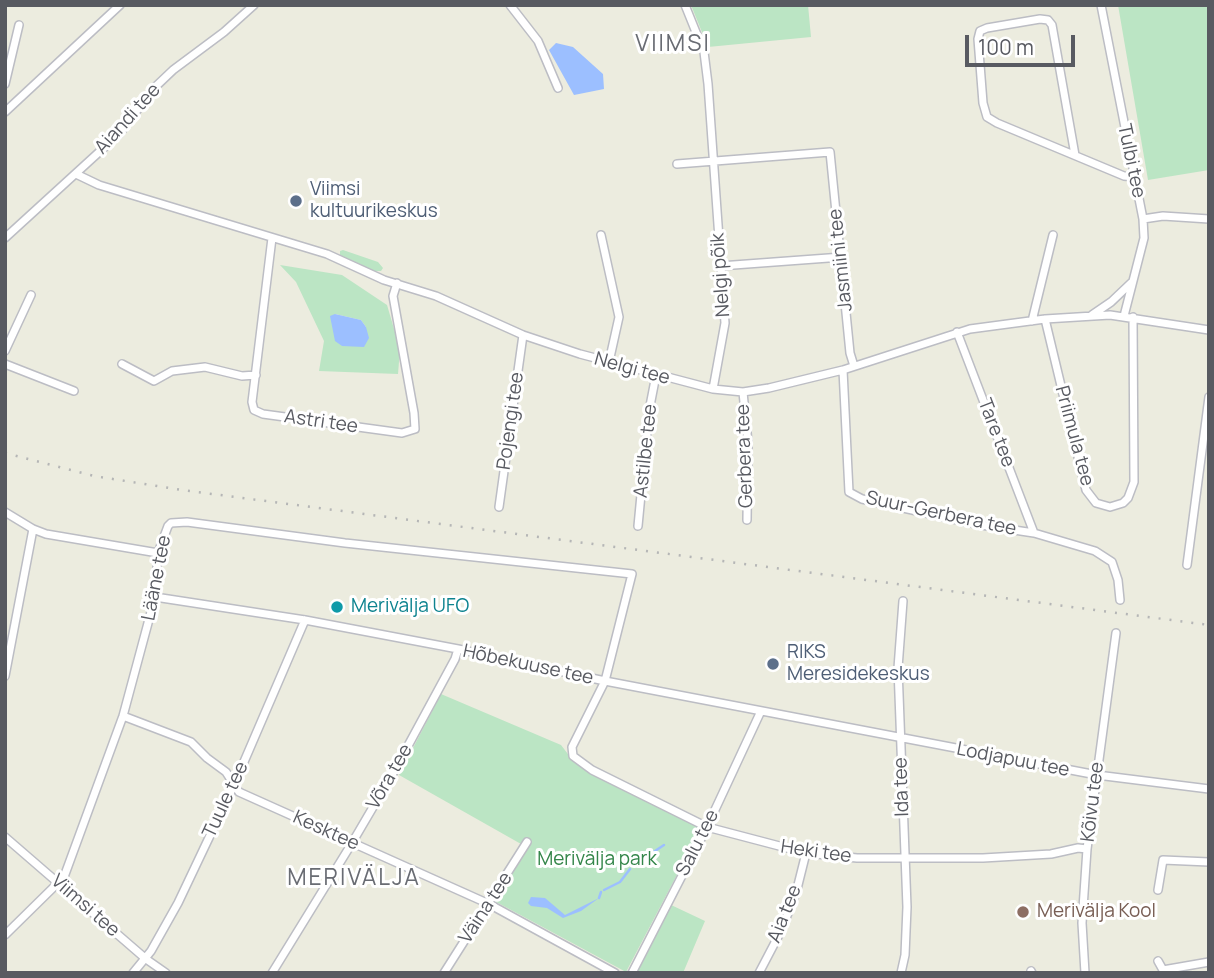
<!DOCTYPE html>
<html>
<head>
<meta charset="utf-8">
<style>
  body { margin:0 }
  #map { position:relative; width:1214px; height:978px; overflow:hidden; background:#ececdf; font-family:Manrope,sans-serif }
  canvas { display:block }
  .frame { position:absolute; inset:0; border:7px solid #585a61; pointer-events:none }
  .scale { position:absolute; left:965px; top:35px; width:110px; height:32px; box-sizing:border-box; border:4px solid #585a61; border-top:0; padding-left:9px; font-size:21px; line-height:24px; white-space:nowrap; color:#585a61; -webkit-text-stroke:5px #fff; paint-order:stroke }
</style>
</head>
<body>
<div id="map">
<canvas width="1214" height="978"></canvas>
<div class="frame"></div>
<div class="scale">100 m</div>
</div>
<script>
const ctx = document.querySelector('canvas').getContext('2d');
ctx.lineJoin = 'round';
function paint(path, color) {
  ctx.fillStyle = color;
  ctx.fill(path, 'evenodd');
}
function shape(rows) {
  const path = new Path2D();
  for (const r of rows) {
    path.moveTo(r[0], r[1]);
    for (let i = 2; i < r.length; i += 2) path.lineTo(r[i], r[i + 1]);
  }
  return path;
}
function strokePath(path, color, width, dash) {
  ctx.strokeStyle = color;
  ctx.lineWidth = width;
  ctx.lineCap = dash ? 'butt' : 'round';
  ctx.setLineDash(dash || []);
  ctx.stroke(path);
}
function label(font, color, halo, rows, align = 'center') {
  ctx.font = font + ' Manrope,sans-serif';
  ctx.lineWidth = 6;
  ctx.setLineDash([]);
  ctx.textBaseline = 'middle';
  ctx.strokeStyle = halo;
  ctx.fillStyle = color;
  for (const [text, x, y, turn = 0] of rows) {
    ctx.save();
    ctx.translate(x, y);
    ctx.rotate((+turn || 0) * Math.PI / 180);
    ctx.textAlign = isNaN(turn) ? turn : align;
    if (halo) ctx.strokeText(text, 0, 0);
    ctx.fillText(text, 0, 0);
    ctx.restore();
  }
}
paint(shape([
  [691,5,808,5,811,37,708,47],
  [1118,5,1209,5,1209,170,1148,180],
  [343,250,378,262,383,268,381,271,374,271,340,255,340,251],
  [280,265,342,275,387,305,400,349,398,374,319,371,324,341,296,282],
  [335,314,361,320,366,327,364,346,342,346],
  [441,694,561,745,574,762,702,827,626,972,487,897,521,844,399,775],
  [669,904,705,921,683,973,634,973]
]), '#bbe5c4');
paint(shape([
  [556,43,573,47,603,74,604,89,574,95,549,50],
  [335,314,361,320,366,327,369,338,364,347,342,346,335,341,330,316],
  [531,897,545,898,565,915,599,898,581,911,563,918,547,908,531,906,528,903]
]), '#9cbfff');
strokePath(shape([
  [634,865,664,845],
  [604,890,620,882,630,869],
  [599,898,601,892]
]), '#9cbfff', 2.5);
const minor = shape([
  [510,5,538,41,558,88],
  [685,5,704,52,708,84,725,323,713,389],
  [1101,5,1143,219,1144,238,1124,316],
  [5,84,19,25],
  [5,112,120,5],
  [1075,155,1052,25,1048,20,1040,19,987,28,980,31,978,39,983,103,987,117,997,123,1124,176,1134,177],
  [677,164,830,152,850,353,854,366],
  [76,174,99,185,327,254,384,280,436,296,523,335,580,354,713,389,743,392,769,388,843,370,970,329,1045,319,1110,315,1209,330],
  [1143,219,1163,216,1209,219],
  [601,235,619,317,609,362],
  [5,238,120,133,153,89,173,70,224,32,254,5],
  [272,238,252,402,254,410,263,414,402,433,415,429,414,413,393,296,397,283],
  [720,266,842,257],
  [1092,315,1111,302,1131,283],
  [1045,319,1086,490,1096,503,1110,507,1123,503,1128,498,1134,482,1133,317],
  [1032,321,1053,235],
  [957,332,1034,533],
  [5,351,31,295],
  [5,364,74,391],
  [122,364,154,381,172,371,205,367,242,376,256,375],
  [843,370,849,492,862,499,981,525,1034,533,1095,551,1112,562,1118,580,1120,600],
  [743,392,748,443,747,520],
  [499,507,523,335],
  [5,512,33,529,46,534,158,553],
  [638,526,649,411,656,375],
  [1187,565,1209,397],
  [155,597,305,620,458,649,605,681,1097,775,1209,789],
  [5,676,33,529],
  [123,716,191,742,207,758,226,772,239,792,489,904,615,973],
  [5,837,146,959,166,973],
  [1158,890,1163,860,1209,862],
  [5,935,64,877,123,716,155,597,158,553,168,526,171,523,187,522,345,543,632,574,605,681,572,747,573,756,592,770,707,827,806,853,857,858,983,858,1051,854,1078,848,1087,849],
  [1158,961,1163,970,1209,962],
  [1031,971,1032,973],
  [133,973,151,951,178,903,234,785,305,620],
  [272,973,352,843,396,768,455,659,458,649],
  [444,973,527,842],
  [632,973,707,827,761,711],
  [759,973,781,931,796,893,806,853],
  [901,973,905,955,907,907,898,668,903,601],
  [1085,973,1082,923,1087,849,1116,633]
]);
strokePath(minor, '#bcbdc4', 10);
strokePath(minor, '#fff', 7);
strokePath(shape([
  [5,453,94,476,182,490,1209,625]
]), '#b5b6b6', 2.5, [2, 9]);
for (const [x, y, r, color] of [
  [296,201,7,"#5c6f8a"],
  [337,607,7,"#0f9aa8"],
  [773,664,7,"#5c6f8a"],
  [1023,912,7,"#8d6e63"]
]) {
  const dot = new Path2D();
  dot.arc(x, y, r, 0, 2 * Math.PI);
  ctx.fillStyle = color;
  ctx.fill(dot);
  strokePath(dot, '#fff', 2.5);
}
label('19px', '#585a61', '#fff', [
  ["Aiandi tee",128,119,-48],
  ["Tulbi tee",1131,161,78],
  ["Jasmiini tee",841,260,-96],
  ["Nelgi põik",721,275,-94],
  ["Nelgi tee",632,369,15],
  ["Pojengi tee",511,421,-82],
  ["Astri tee",321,422,8],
  ["Tare tee",996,433,69],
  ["Priimula tee",1074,436,75],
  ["Astilbe tee",646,451,-84],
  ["Gerbera tee",745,456,-92],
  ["Suur-Gerbera tee",941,514,12],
  ["Lääne tee",157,578,-79],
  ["Hõbekuuse tee",528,665,12],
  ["Lodjapuu tee",1013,760,11],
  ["Võra tee",390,777,-60],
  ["Ida tee",902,787,-92],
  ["Tuule tee",226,800,-65],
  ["Kõivu tee",1093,802,-83],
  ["Kesktee",326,831,24],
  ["Salu tee",698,843,-63],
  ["Heki tee",816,852,8],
  ["Viimsi tee",85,906,41],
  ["Väina tee",486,908,-57],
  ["Aia tee",785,914,-68]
]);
label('19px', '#4e5e75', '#fff', [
  ["Viimsi",310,190],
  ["kultuurikeskus",310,212],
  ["RIKS",787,653],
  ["Meresidekeskus",787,675]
], 'left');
label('19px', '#0d838f', '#fff', [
  ["Merivälja UFO",351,607]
], 'left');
label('19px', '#338549', '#fff', [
  ["Merivälja park",597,860]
]);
label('19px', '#785e54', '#fff', [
  ["Merivälja Kool",1037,912]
], 'left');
ctx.letterSpacing = '2px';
label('23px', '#696c73', '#fff', [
  ["VIIMSI",673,45],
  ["MERIVÄLJA",354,879]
]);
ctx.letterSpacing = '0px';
</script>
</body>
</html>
